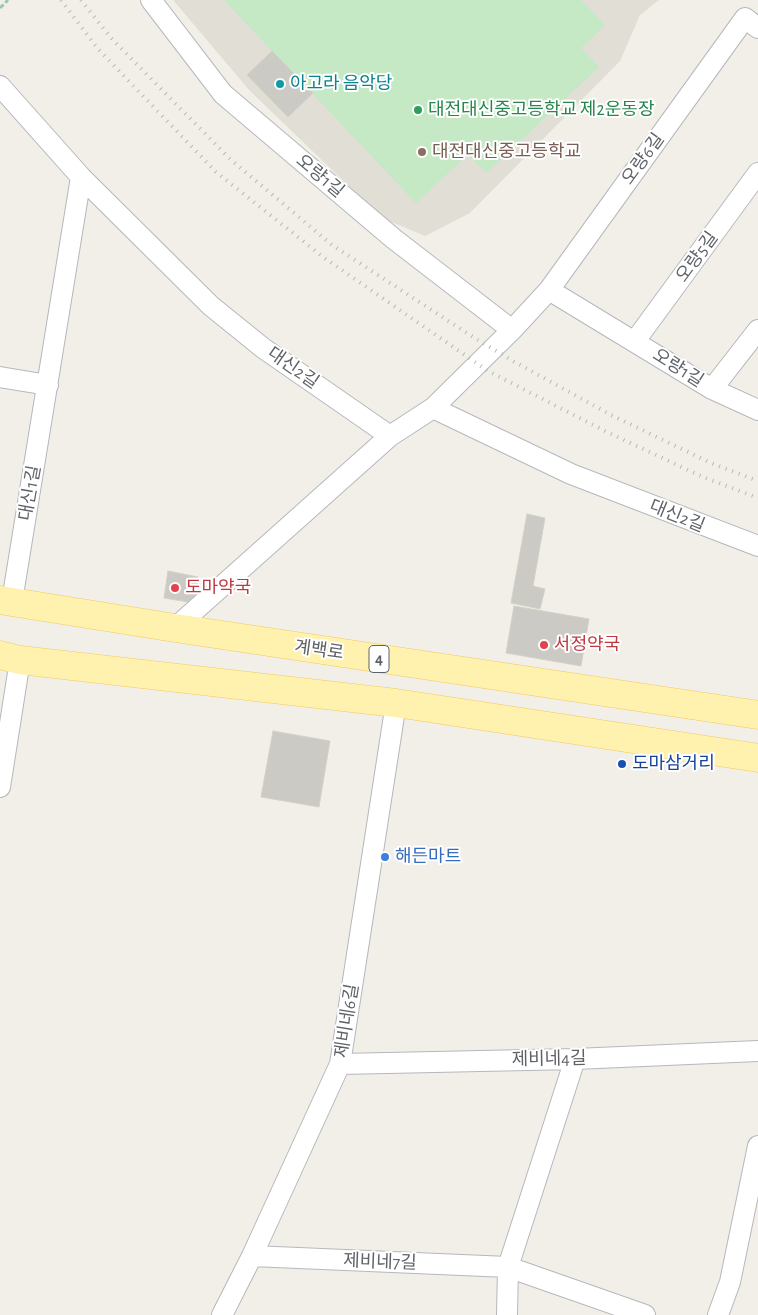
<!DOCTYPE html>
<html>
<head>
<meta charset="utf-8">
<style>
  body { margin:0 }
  canvas { display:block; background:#f1efe8 }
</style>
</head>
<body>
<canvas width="758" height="1315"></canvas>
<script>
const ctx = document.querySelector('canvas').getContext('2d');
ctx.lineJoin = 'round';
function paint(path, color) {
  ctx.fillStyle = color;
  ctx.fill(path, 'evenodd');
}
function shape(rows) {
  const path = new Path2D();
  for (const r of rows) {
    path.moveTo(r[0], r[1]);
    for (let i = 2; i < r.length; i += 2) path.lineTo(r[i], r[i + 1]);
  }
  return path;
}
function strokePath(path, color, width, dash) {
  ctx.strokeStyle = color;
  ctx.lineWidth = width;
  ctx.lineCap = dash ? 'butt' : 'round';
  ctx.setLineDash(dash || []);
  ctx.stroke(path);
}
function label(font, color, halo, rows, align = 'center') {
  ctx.font = font + ' "Alegreya Sans","Noto Sans KR",sans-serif';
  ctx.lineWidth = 4;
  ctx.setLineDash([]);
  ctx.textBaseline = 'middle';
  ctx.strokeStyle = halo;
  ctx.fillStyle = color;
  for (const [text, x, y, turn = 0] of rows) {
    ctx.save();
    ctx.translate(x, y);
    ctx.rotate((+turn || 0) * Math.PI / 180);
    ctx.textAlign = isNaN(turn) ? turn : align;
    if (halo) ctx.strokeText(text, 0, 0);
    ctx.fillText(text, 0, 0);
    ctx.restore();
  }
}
paint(shape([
  [173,0,659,0,640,15,620,61,470,213,425,236,382,218,250,91]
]), '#e1ded6');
paint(shape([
  [224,0,581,0,605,25,581,48,599,67,486,173,468,154,416,203]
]), '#c5e8c5');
const building = shape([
  [272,51,313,93,288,117,247,75,272,51],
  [527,514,545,518,533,586,545,589,540,609,511,603,527,514],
  [168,571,198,577,195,597,188,602,164,598,168,571],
  [514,606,589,619,581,666,506,653,514,606],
  [273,731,330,741,319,807,261,797,273,731]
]);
paint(building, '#cccac5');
strokePath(building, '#d6d1c6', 1);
const minor = shape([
  [151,0,223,94,394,239,512,330],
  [0,86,81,177,211,306,263,348,390,436],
  [549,290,712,389,758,410],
  [635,341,758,173],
  [0,377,48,385],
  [712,389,758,330],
  [433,408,571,474,758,546],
  [12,601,81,177],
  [175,628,390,436,433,408,512,330,549,290,745,18,758,28],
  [0,787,20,660],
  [340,1064,575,1059,758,1051],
  [252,1256,508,1267,645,1315],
  [222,1315,252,1256,340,1064,396,703],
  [507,1315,508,1267,575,1059],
  [718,1315,730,1282,758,1146]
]);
const primary = shape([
  [0,600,175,628,758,715],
  [0,655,20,660,396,703,758,758]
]);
strokePath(minor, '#b5b8bc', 22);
strokePath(primary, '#f2c960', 29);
strokePath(shape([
  [0,8,8,0]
]), '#9cc7a9', 3, [5, 2.5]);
strokePath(minor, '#fff', 20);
strokePath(primary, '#fff2af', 28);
strokePath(shape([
  [61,0,98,49,216,172,323,257,488,371,605,431,703,477,758,498],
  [81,0,111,38,229,158,332,245,473,337,513,361,611,415,711,463,758,481]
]), '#b6b7b8', 4, [1, 6]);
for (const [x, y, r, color] of [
  [280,84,5,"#0f9aa8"],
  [418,110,5,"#2e9e5b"],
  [422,152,5,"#8d6e63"],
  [175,588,5,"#e0444e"],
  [544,645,5,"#e0444e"],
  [622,764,5,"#1a4fb4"],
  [385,857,5,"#3f7fe0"]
]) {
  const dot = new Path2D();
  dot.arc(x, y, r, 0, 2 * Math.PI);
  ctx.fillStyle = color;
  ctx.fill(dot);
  strokePath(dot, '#fff', 2);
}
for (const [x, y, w] of [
  [379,659,20]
]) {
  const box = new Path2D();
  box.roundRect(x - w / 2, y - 13.5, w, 27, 4);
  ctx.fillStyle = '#fff';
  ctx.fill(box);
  strokePath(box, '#5f6368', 1);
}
label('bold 16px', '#5f6368', null, [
  ["4",379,659]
]);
label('18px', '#0d838f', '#fff', [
  ["아고라 음악당",290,84]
], 'left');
label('18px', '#27864d', '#fff', [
  ["대전대신중고등학교 제2운동장",428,110]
], 'left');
label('18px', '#785e54', '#fff', [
  ["대전대신중고등학교",432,152]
], 'left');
label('18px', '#5f6368', '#fff', [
  ["오량6길",643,159,-54],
  ["오량1길",320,176,40],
  ["오량5길",697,257,-54],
  ["대신2길",293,368,35],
  ["오량1길",678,368,32],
  ["대신1길",30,493,-80],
  ["대신2길",677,516,22],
  ["계백로",319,650,8],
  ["제비네6길",347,1021,-81],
  ["제비네4길",549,1059,-1],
  ["제비네7길",380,1262,2]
]);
label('18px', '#be3a42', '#fff', [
  ["도마약국",185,588],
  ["서정약국",554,645]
], 'left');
label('18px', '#164399', '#fff', [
  ["도마삼거리",632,764]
], 'left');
label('18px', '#366cbe', '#fff', [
  ["해든마트",395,857]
], 'left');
</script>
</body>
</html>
